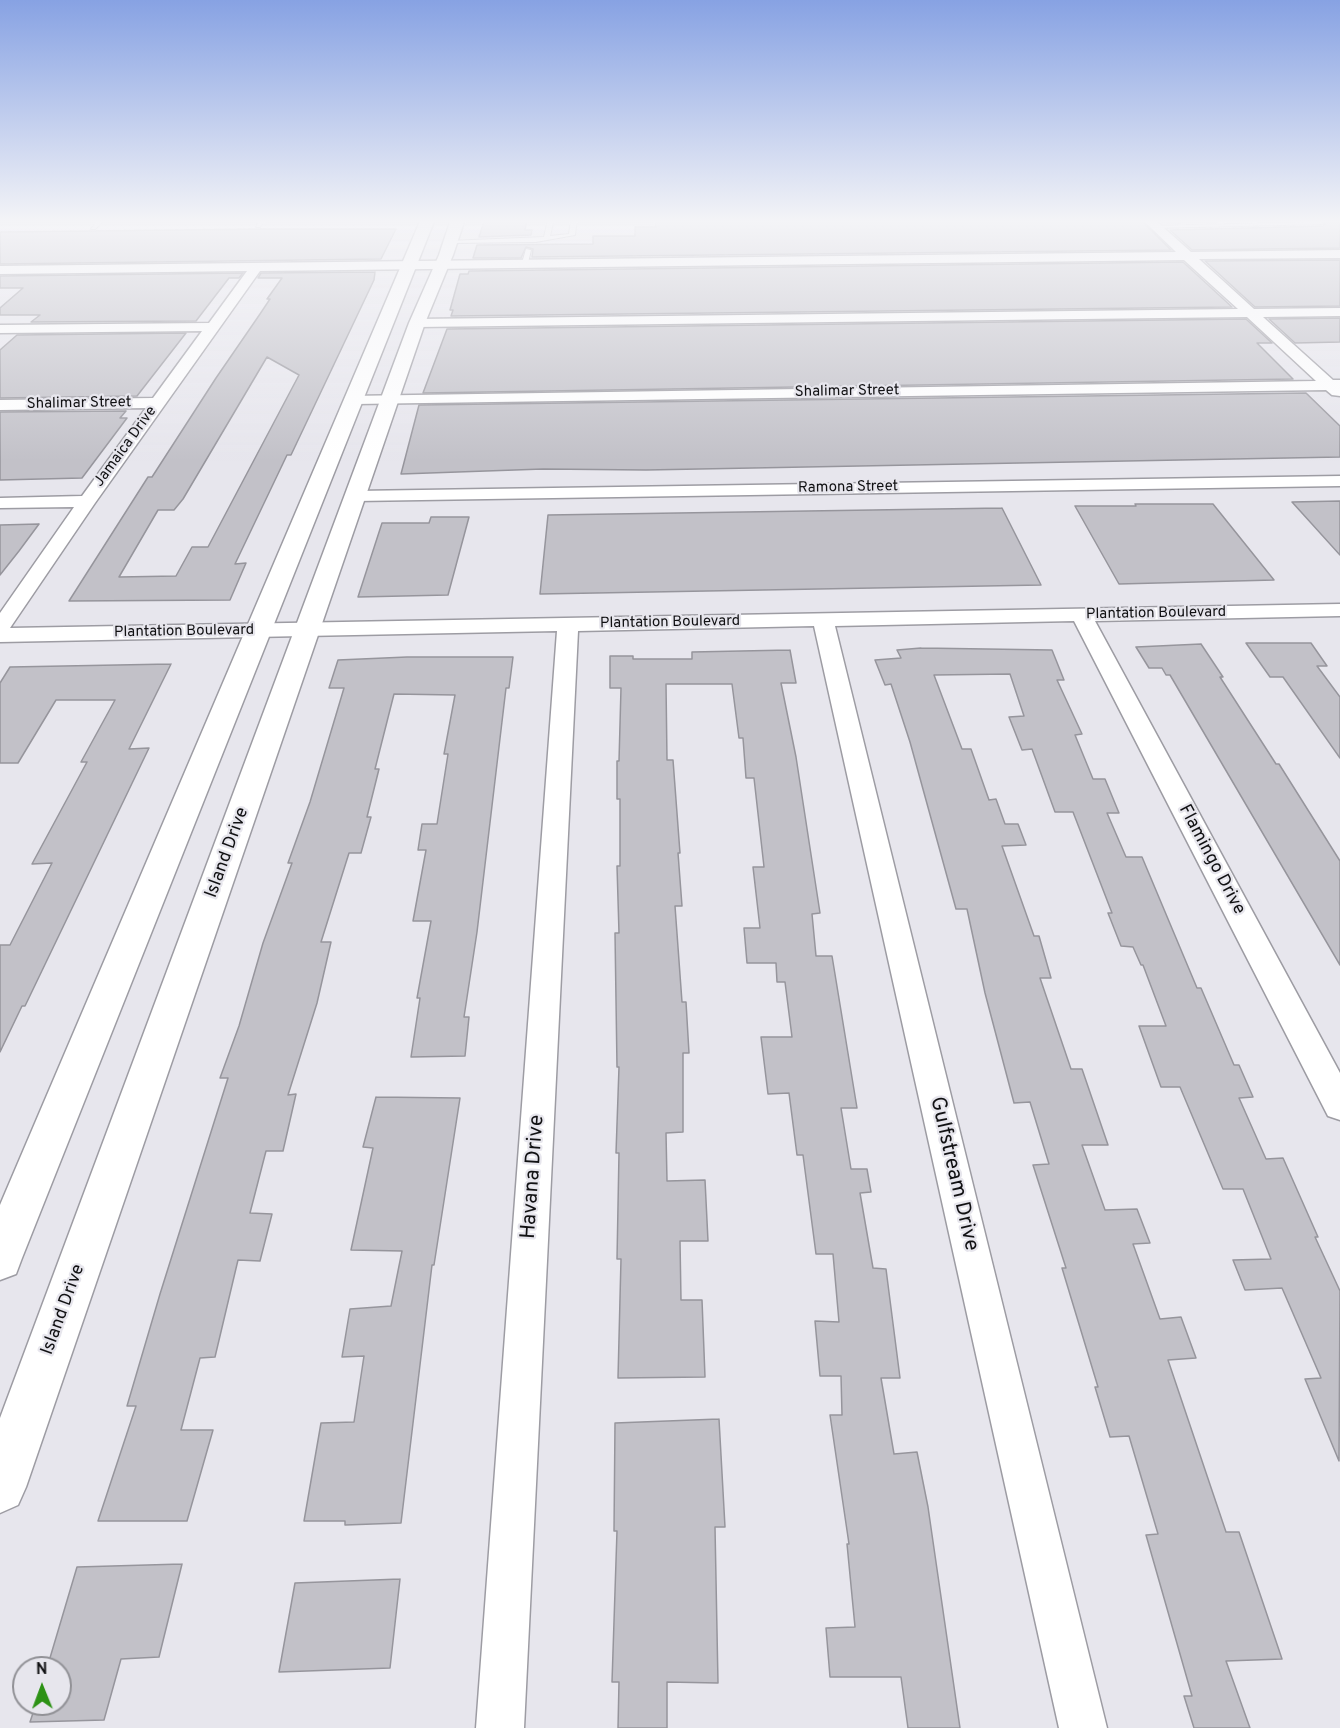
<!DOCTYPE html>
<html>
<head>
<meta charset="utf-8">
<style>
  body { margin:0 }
  #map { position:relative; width:1340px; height:1728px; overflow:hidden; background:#e7e6ed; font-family:Overpass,sans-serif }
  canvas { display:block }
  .north { position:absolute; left:12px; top:1656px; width:60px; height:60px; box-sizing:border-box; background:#e7e6ed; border:2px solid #919196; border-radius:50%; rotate:359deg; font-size:16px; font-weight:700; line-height:24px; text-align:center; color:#111113 }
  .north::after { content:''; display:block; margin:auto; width:21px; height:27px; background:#2d9215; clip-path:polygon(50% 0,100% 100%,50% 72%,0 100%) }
</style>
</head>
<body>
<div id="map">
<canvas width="1340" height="1728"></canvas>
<div class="north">N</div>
</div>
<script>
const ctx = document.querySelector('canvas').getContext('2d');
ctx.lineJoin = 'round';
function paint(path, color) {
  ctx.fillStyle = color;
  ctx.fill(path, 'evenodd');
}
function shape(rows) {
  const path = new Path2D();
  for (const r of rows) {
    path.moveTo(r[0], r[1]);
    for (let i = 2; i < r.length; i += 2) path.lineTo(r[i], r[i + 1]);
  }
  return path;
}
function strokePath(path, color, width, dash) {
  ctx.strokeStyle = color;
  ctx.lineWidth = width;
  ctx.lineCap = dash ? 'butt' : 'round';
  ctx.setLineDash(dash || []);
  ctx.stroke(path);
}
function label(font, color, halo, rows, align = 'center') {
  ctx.font = font + ' Overpass,sans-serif';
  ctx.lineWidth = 4.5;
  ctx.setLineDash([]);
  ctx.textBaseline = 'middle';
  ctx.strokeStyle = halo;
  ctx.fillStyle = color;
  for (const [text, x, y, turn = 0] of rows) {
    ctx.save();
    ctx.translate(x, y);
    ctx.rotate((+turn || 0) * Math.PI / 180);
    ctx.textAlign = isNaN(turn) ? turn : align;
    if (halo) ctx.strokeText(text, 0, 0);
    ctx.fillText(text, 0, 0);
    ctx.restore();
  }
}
const building = shape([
  [655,219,1140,219,1171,250,532,257,533,249,526,247,521,258,473,258,477,245,593,244,593,236,635,236,635,227,656,227,655,219],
  [1158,219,1308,219,1308,220,1162,223,1158,219],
  [1321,219,1340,219,1340,248,1192,250,1170,230,1323,226,1325,224,1321,219],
  [527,220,525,230,532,230,531,235,479,237,484,221,527,220],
  [267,229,396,229,381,259,0,264,0,232,267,229],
  [1340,260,1340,306,1255,307,1205,261,1340,260],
  [1183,262,1232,307,451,316,453,310,450,310,460,274,468,274,469,271,1183,262],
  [375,272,374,280,291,455,287,455,235,564,246,563,230,600,69,601,148,477,152,477,216,378,260,314,270,299,267,299,282,278,258,278,261,273,375,272],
  [267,357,299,375,208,547,192,547,176,576,119,577,158,510,174,510,183,499,267,357],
  [243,273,239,278,229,278,196,321,31,322,40,315,0,315,0,308,23,288,0,288,0,276,243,273],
  [1340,318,1340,342,1295,343,1269,319,1340,318],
  [1246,319,1272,343,1257,343,1293,379,423,393,447,329,1246,319],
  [186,333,137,396,0,398,0,350,17,335,186,333],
  [1306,393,1340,426,1340,457,646,470,543,469,401,474,419,405,1306,393],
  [126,411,120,418,127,418,82,478,0,480,0,412,126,411],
  [1340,501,1340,555,1292,502,1340,501],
  [1135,504,1213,504,1274,580,1119,584,1075,506,1136,506,1135,504],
  [1002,508,1041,585,540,594,548,515,1002,508],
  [431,517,469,517,448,595,358,597,382,523,429,523,431,517],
  [39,524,19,551,0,575,0,525,39,524],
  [1246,643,1311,643,1327,666,1317,666,1340,697,1340,758,1283,677,1270,677,1246,643],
  [1201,644,1223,677,1220,677,1276,764,1279,764,1340,861,1340,965,1170,675,1166,675,1162,668,1149,668,1136,647,1201,644],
  [921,648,1052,650,1064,680,1057,680,1082,734,1075,735,1093,779,1105,779,1119,813,1107,813,1126,857,1142,857,1197,988,1201,988,1234,1065,1239,1065,1253,1097,1239,1098,1266,1159,1283,1158,1318,1237,1315,1237,1340,1291,1339,1461,1305,1379,1321,1378,1282,1288,1245,1290,1233,1260,1271,1259,1243,1189,1223,1189,1180,1087,1161,1087,1139,1026,1166,1026,1143,965,1141,965,1133,947,1121,946,1108,913,1112,913,1073,812,1055,812,1032,749,1022,750,1009,717,1024,716,1010,674,934,675,962,749,971,749,989,800,996,799,1005,824,1018,824,1026,845,1002,846,1034,936,1039,936,1051,978,1040,978,1071,1069,1082,1069,1108,1145,1082,1145,1105,1210,1137,1209,1150,1243,1133,1244,1160,1319,1181,1317,1196,1358,1168,1360,1226,1532,1239,1532,1282,1659,1226,1661,1250,1728,1194,1728,1184,1696,1192,1696,1146,1535,1158,1534,1129,1436,1110,1437,1095,1387,1098,1387,1062,1268,1066,1268,1033,1165,1049,1164,1030,1102,1014,1103,985,993,967,909,956,909,910,742,891,684,885,685,875,660,901,658,897,650,921,648],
  [790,650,796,683,781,683,796,757,820,913,812,914,816,956,832,956,857,1108,841,1108,851,1169,867,1169,871,1192,860,1193,873,1268,886,1269,900,1378,881,1378,894,1454,917,1452,928,1507,960,1728,908,1728,901,1677,830,1677,826,1628,855,1627,847,1544,849,1544,830,1415,842,1415,841,1376,820,1376,815,1321,839,1322,833,1254,816,1254,803,1155,797,1155,789,1093,768,1094,761,1037,792,1037,785,982,777,982,776,963,747,963,744,928,760,928,753,867,764,867,754,778,746,778,743,738,739,738,732,684,666,684,667,760,673,760,680,853,678,853,682,906,675,906,682,1002,686,1002,689,1053,683,1053,683,1132,666,1133,667,1181,705,1180,708,1241,680,1241,681,1300,702,1300,705,1377,618,1378,621,1259,617,1259,619,1153,616,1153,619,1067,617,1067,615,933,619,933,617,866,620,866,620,799,617,799,617,761,619,761,621,688,610,688,610,656,633,656,633,659,692,659,692,652,790,650],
  [407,657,513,657,509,688,506,688,477,932,464,1017,469,1017,465,1056,411,1057,420,998,417,998,431,921,413,921,426,850,418,850,422,824,437,824,448,754,444,754,455,695,394,694,375,769,379,769,367,817,371,817,361,853,349,853,321,942,331,942,317,1003,288,1095,296,1094,283,1151,266,1151,250,1213,272,1214,260,1261,238,1260,215,1357,200,1358,181,1430,213,1430,187,1521,98,1521,136,1406,127,1406,160,1294,228,1078,220,1078,239,1026,263,943,292,863,288,863,310,802,344,688,329,688,338,660,407,657],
  [171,664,129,749,149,748,25,1006,22,1006,0,1052,0,945,10,945,52,863,32,864,87,762,81,762,115,700,56,700,18,763,0,763,0,683,10,667,171,664],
  [376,1097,460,1098,434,1265,432,1265,401,1523,345,1525,345,1521,304,1521,321,1423,354,1422,364,1356,342,1357,350,1309,391,1306,402,1251,351,1250,373,1148,363,1147,376,1097],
  [719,1419,725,1527,715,1527,718,1683,667,1682,667,1728,618,1728,619,1682,612,1682,617,1531,614,1531,615,1423,719,1419],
  [182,1564,159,1657,121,1659,104,1720,30,1722,36,1704,60,1704,60,1668,47,1668,77,1567,182,1564],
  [400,1579,390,1668,279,1672,295,1583,400,1579]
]);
paint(building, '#c2c1c8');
strokePath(building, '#96959c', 1.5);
const service = shape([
  [99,219,106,219,95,229,91,229,99,219],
  [260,219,266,219,260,227,256,227,260,219],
  [548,219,554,219,550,236,569,234,571,219,577,219,575,235,536,242,451,243,448,241,544,237,548,219],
  [1310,219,1317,219,1323,224,1154,228,1151,226,1314,222,1310,219],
  [526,249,531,250,528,263,525,265,522,263,526,249]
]);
const minor = shape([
  [1142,219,1154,219,1191,252,1340,250,1340,258,1199,259,1254,309,1340,308,1340,316,1263,317,1333,380,1340,380,1340,396,1332,395,1326,390,355,404,349,402,347,399,349,396,1316,381,1247,317,417,327,410,323,417,319,1238,309,1184,260,260,271,95,503,10,628,1340,604,1340,616,1095,621,1340,1073,1340,1120,1328,1116,1074,621,835,626,1107,1728,1059,1728,814,626,578,631,524,1728,476,1728,557,631,0,642,0,613,74,507,0,508,0,498,82,496,146,408,0,410,0,400,153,398,202,331,0,333,0,325,209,323,247,271,0,274,0,266,1176,252,1142,219],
  [1340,476,1340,486,356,501,350,500,347,496,350,492,356,491,1340,476]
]);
const tertiary = shape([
  [421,219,435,219,22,1258,16,1274,0,1280,0,1205,421,219],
  [451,219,465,219,453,255,425,323,26,1487,18,1505,0,1513,0,1418,409,323,439,255,451,219]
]);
strokePath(service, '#9d9ca3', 2);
strokePath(minor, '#9d9ca3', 3);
strokePath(tertiary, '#9d9ca3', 3);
paint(service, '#fff');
paint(minor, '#fff');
paint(tertiary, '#fff');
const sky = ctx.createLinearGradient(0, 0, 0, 461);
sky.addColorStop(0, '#87a2e3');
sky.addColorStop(0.48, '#f4f4f7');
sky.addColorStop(1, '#f4f4f700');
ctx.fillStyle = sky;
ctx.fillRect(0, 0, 1340, 461);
label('15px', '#111113', '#e7e6ed', [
  ["Shalimar Street",847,392,-1],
  ["Shalimar Street",79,404,-1],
  ["Jamaica Drive",126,447,-54],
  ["Ramona Street",848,488,-1],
  ["Plantation Boulevard",1156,614,-1],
  ["Plantation Boulevard",670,623,-1],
  ["Plantation Boulevard",184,632,-1]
]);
label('18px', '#111113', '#e7e6ed', [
  ["Island Drive",228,853,-70],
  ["Flamingo Drive",1211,860,62],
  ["Island Drive",64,1310,-70]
]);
label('21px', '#111113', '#e7e6ed', [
  ["Gulfstream Drive",953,1174,77],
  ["Havana Drive",534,1177,-86]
]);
</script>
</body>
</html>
